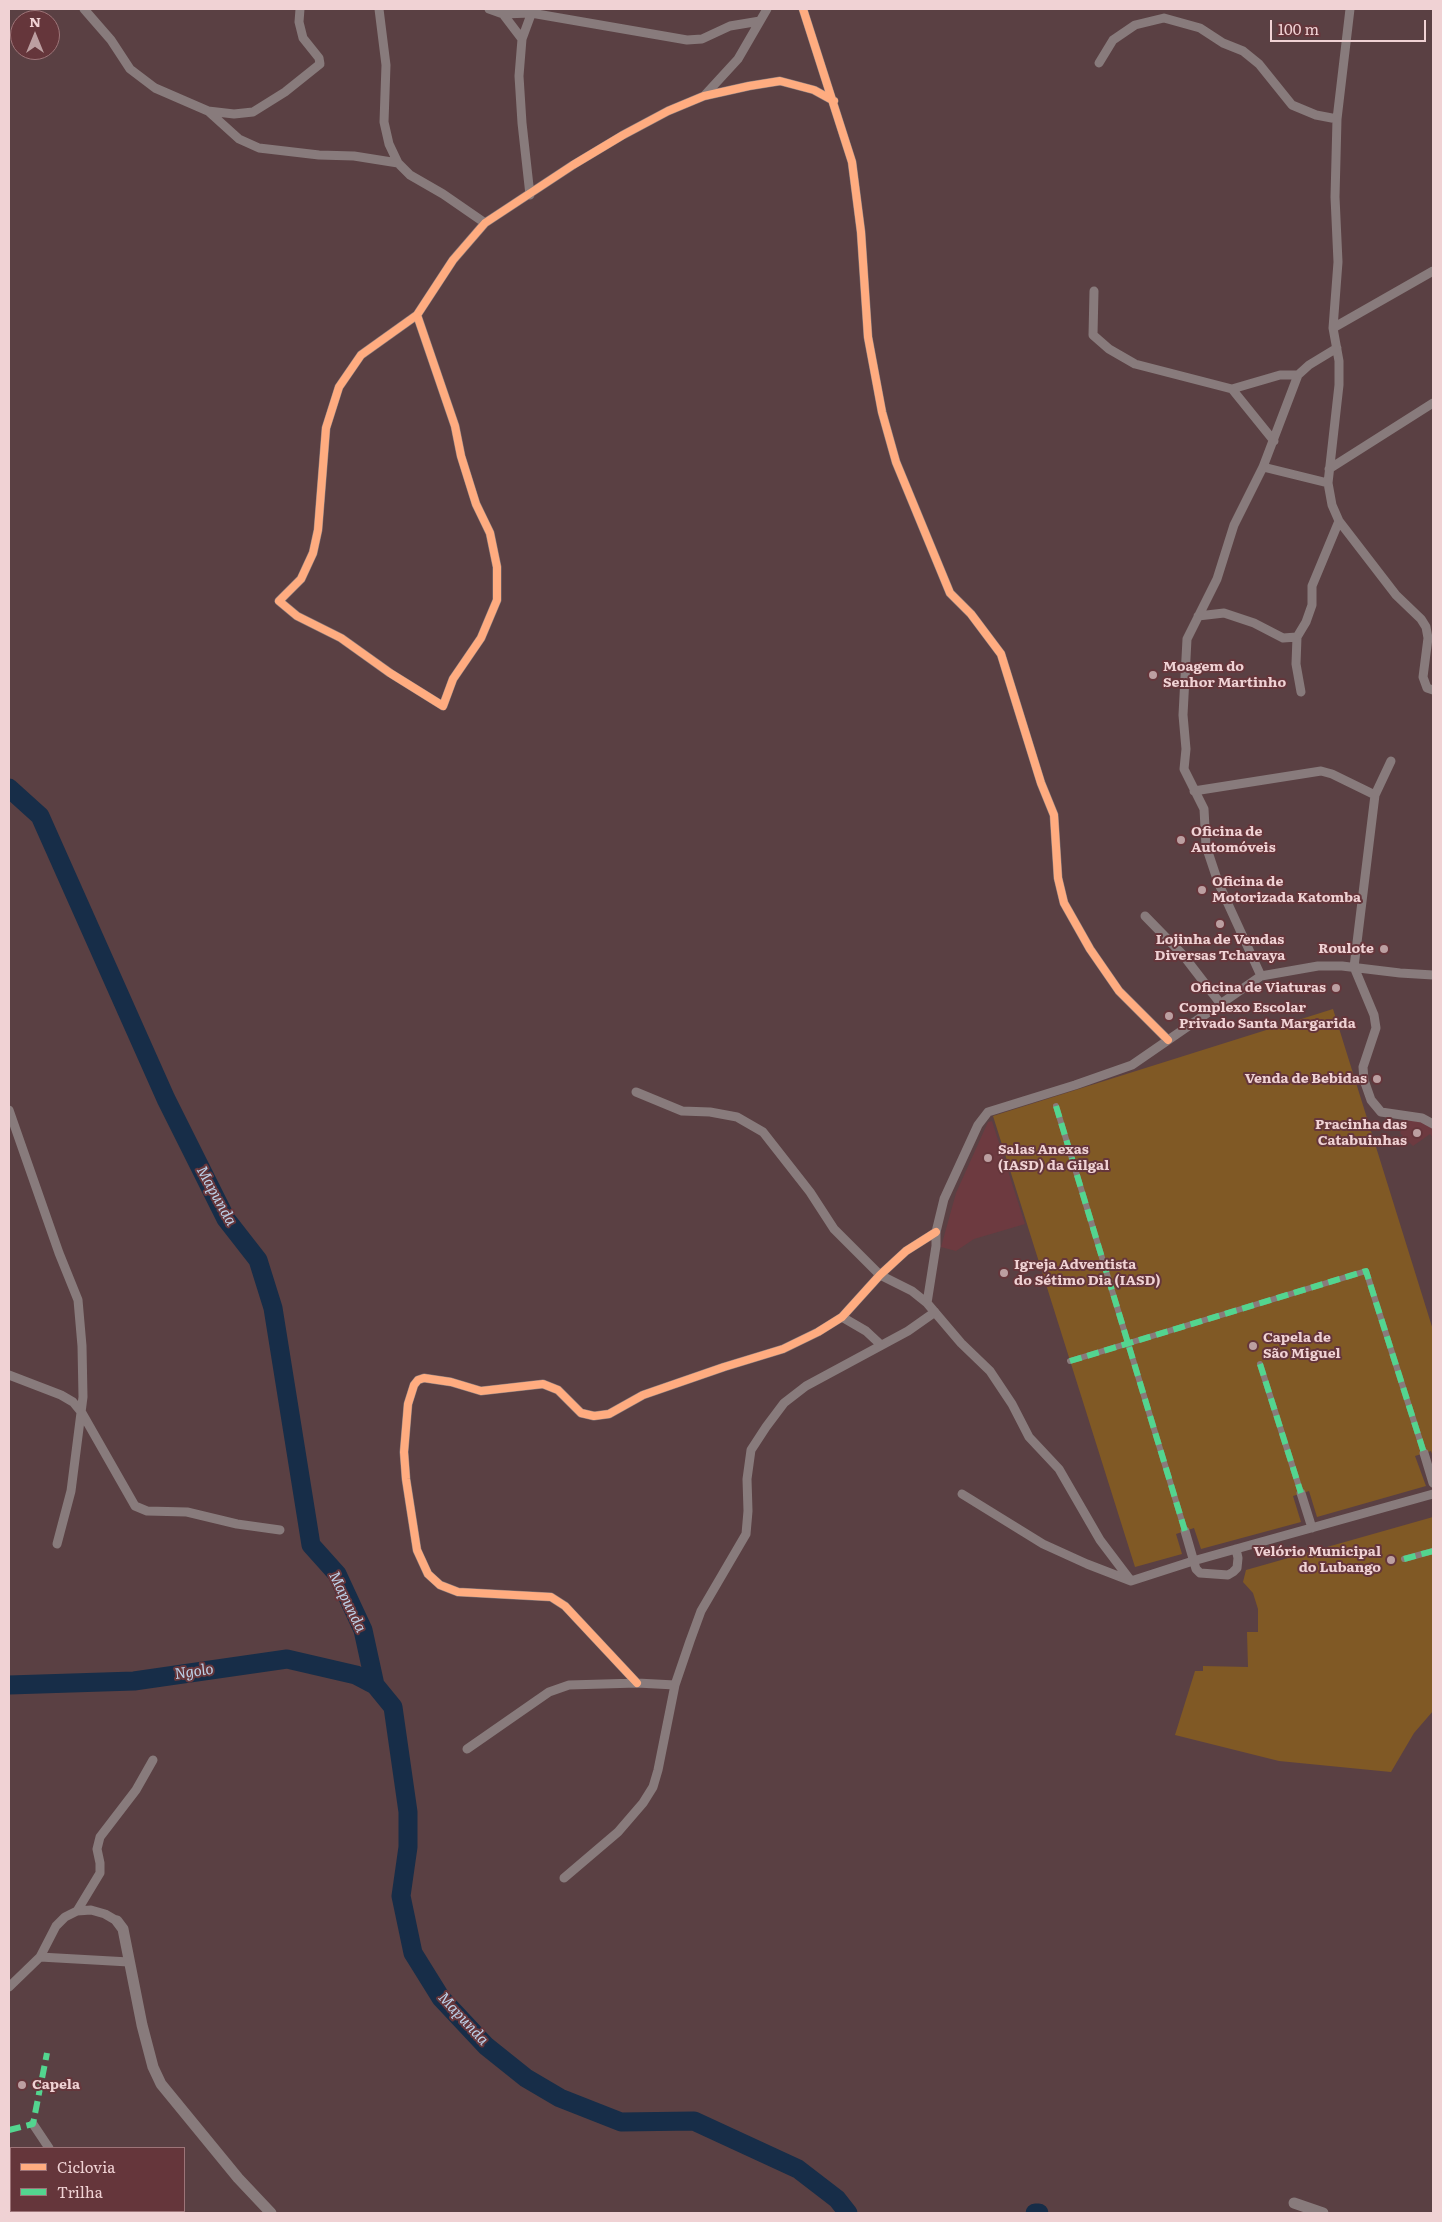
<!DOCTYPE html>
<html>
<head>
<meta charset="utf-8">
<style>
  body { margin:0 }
  #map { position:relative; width:1442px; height:2222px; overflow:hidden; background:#5a4043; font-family:Literata,serif }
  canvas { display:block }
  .frame { position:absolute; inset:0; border:10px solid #f0d2d4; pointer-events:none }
  .legend { position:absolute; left:10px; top:2147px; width:175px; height:65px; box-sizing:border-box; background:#65363b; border:1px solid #9d7478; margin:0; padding:6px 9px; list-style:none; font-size:15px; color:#f0d2d4 }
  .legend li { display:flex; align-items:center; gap:10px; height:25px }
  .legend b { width:25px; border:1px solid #9d7478 }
  .north { position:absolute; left:10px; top:10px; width:50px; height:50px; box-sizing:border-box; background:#65363b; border:1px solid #9d7478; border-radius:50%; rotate:0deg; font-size:14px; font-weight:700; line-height:20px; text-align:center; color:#f0d2d4 }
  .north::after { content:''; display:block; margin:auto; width:18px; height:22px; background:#bc9fa1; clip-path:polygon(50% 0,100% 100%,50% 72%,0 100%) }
  .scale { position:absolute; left:1270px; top:20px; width:156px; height:22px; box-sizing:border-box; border:2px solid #f0d2d4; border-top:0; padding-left:6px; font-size:15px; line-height:18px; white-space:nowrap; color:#f0d2d4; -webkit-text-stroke:4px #65363b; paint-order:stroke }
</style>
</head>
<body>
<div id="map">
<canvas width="1442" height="2222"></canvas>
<div class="frame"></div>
<ul class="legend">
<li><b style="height:6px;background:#ffac80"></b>Ciclovia</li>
<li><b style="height:6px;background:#53d58f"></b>Trilha</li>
</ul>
<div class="north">N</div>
<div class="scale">100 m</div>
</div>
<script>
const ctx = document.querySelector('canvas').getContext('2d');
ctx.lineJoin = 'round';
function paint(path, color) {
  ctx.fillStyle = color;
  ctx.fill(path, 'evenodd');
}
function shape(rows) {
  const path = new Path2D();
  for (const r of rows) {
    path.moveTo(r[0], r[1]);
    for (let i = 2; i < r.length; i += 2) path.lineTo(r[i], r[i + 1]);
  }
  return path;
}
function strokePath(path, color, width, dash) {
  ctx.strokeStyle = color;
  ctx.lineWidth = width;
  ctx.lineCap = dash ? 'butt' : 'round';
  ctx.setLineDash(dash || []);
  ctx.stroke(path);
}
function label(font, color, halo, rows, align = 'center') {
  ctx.font = font + ' Literata,serif';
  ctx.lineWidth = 4;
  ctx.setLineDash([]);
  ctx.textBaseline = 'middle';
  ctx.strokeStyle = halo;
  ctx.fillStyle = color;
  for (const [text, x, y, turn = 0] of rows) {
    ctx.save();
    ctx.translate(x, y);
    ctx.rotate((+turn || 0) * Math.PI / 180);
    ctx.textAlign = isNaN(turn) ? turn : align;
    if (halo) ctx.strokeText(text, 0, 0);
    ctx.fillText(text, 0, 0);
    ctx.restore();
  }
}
paint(shape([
  [1408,1120,1421,1121,1433,1127,1433,1138,1430,1134,1413,1146,1400,1133],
  [992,1121,1025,1224,974,1239,956,1251,941,1247,956,1193,988,1122]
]), '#6d3a40');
paint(shape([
  [1333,1009,1433,1330,1433,1457,1431,1451,1415,1456,1426,1486,1317,1517,1309,1491,1293,1496,1301,1522,1201,1549,1194,1528,1176,1534,1182,1554,1135,1567,993,1116],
  [1433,1517,1433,1711,1414,1733,1391,1772,1279,1761,1175,1735,1195,1671,1203,1671,1203,1666,1248,1667,1247,1632,1258,1632,1258,1609,1253,1593,1243,1582,1246,1570]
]), '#805925');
strokePath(shape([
  [9,788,40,816,166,1099,226,1219,258,1260,273,1308,311,1545,337,1574,363,1630,375,1685,393,1707,408,1812,408,1847,401,1896,413,1953,441,1998,486,2046,526,2078,560,2098,621,2122,694,2121,798,2169,837,2199,848,2213],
  [9,1685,134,1681,287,1659,356,1675,375,1685],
  [1035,2213,1039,2213]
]), '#172d48', 19);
strokePath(shape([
  [1056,1106,1185,1531],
  [1070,1361,1366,1271,1424,1453],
  [1260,1364,1301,1493],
  [1404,1559,1433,1551]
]), '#887b7c', 6);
strokePath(shape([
  [84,9,111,40,130,69,155,88,208,111,239,139,259,148,319,155,354,156,398,163],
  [379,9,386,65,384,122,389,144,398,163,410,175,443,194,485,223],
  [489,9,503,14,531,13,687,40,702,39,730,26,760,21],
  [803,9,852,162,861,232,868,337,882,412,896,462,950,593,971,614,1001,654,1041,783,1054,815,1058,878,1064,903,1090,949,1119,991,1168,1040],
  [1350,9,1337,119,1335,197,1338,262,1333,328,1339,361,1339,385,1328,483,1332,505,1339,521,1396,595,1421,619,1426,627,1428,638,1423,677,1427,688,1433,690],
  [503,14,522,39],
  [1099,63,1113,40,1135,25,1164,18,1200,28,1223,43,1243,51,1259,64,1292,105,1316,115,1337,119],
  [704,96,738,59,767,9],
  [208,111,234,114,253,112,285,92,320,64,319,58,303,38,299,22,300,9],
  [530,195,522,123,519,76,522,39,533,9],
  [1094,291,1093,335,1109,349,1135,364,1232,389,1280,375,1298,375],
  [417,315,455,426,461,456,476,504,490,533,497,567,497,600,481,638,453,679,443,706,390,673,341,638,297,616,279,601,301,579,313,553,318,530,326,428,339,387,361,355,417,315,453,260,485,223,573,165,623,135,668,111,704,96,749,86,780,81,814,90,834,101],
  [1333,328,1433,271],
  [1232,389,1274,441],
  [1263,467,1328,483],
  [1329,469,1433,403],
  [1198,616,1224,613,1254,623,1283,638,1297,637,1306,622,1312,605,1312,586,1339,521],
  [1297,637,1296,664,1301,692],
  [1391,761,1375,795,1354,967,1374,1015,1376,1028,1363,1067,1364,1080,1371,1100,1381,1112,1422,1118,1433,1124],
  [1194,791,1321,771,1332,774,1375,795],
  [1145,916,1183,955,1220,1003],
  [1261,976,1218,882,1206,846,1204,809,1184,769,1186,749,1183,715,1187,639,1217,579,1234,525,1263,467,1298,375,1309,365,1337,348],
  [636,1092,682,1111,710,1112,737,1117,763,1132,810,1192,834,1229,880,1275,912,1291,927,1303,961,1343,990,1371,1012,1404,1029,1437,1059,1469,1100,1540,1131,1581],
  [9,1110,59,1253,78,1300,82,1346,83,1397,71,1491,57,1544],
  [927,1303,936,1246,936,1232,944,1199,978,1125,988,1112,1075,1085,1132,1065,1261,976,1318,966,1342,966,1400,973,1433,975],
  [842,1317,866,1331,881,1345],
  [9,1375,61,1395,73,1402,82,1413,135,1506,147,1511,187,1512,237,1524,280,1530],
  [1424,1453,1433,1483],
  [1301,1493,1312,1528],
  [962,1494,1043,1544,1087,1564,1131,1581],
  [1185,1531,1196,1569,1200,1573,1228,1575,1233,1572,1237,1568,1238,1558,1236,1549],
  [1131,1581,1193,1561,1433,1494],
  [637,1683,565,1606,551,1597,458,1592,440,1585,428,1574,417,1550,406,1479,404,1452,408,1404,414,1385,418,1380,424,1378,451,1382,481,1391,543,1384,558,1390,581,1413,594,1416,609,1414,643,1395,724,1367,783,1349,818,1332,842,1317,880,1275,906,1251,936,1232],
  [467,1749,549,1692,569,1685,637,1683,675,1685],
  [564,1878,618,1832,643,1803,653,1787,658,1770,675,1685,690,1641,701,1611,746,1534,748,1511,747,1479,751,1450,766,1427,784,1403,806,1386,908,1331,935,1312],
  [77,1911,100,1873,100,1863,97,1849,100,1837,136,1790,153,1760],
  [40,1957,129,1962],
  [9,1987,40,1957,56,1926,65,1917,77,1911,91,1910,105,1914,117,1921],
  [33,2124,49,2148],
  [43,2213,44,2211]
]), '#887b7c', 9);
strokePath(shape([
  [117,1921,123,1929,142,2025,153,2067,161,2084,238,2178,271,2213],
  [1294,2203,1323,2213]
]), '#887b7c', 11);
strokePath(shape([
  [1056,1106,1185,1531],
  [1070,1361,1366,1271,1424,1453],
  [1260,1364,1301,1493],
  [1404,1559,1433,1551],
  [9,2130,33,2124,47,2053]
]), '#53d58f', 6, [12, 6]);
strokePath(shape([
  [803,9,852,162,861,232,868,337,882,412,896,462,950,593,971,614,1001,654,1041,783,1054,815,1058,878,1064,903,1090,949,1119,991,1168,1040],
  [417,315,455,426,461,456,476,504,490,533,497,567,497,600,481,638,453,679,443,706,390,673,341,638,297,616,279,601,301,579,313,553,318,530,326,428,339,387,361,355,417,315,453,260,485,223,573,165,623,135,668,111,704,96,749,86,780,81,814,90,834,101],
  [637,1683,565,1606,551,1597,458,1592,440,1585,428,1574,417,1550,406,1479,404,1452,408,1404,414,1385,418,1380,424,1378,451,1382,481,1391,543,1384,558,1390,581,1413,594,1416,609,1414,643,1395,724,1367,783,1349,818,1332,842,1317,880,1275,906,1251,936,1232]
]), '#ffac80', 8);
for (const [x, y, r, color] of [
  [1153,675,5,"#bc9fa1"],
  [1181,840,5,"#bc9fa1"],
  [1202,890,5,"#bc9fa1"],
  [1220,924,5,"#bc9fa1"],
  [1384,949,5,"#bc9fa1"],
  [1336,988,5,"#bc9fa1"],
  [1169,1016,5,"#bc9fa1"],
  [1377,1079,5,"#bc9fa1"],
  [1417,1133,5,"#bc9fa1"],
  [988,1158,5,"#bc9fa1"],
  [1004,1273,5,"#bc9fa1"],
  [1253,1346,5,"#bc9fa1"],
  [1391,1560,5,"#bc9fa1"],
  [22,2085,5,"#bc9fa1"]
]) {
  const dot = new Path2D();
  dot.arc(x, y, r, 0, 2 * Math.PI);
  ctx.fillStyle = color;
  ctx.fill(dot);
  strokePath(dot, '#65363b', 2);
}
label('bold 14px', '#f0d2d4', '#65363b', [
  ["Moagem do",1163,667],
  ["Senhor Martinho",1163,683],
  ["Oficina de",1191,832],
  ["Automóveis",1191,848],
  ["Oficina de",1212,882],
  ["Motorizada Katomba",1212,898],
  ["Lojinha de Vendas",1220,940,"center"],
  ["Diversas Tchavaya",1220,956,"center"],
  ["Roulote",1374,949,"right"],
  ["Oficina de Viaturas",1326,988,"right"],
  ["Complexo Escolar",1179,1008],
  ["Privado Santa Margarida",1179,1024],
  ["Venda de Bebidas",1367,1079,"right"],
  ["Pracinha das",1407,1125,"right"],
  ["Catabuinhas",1407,1141,"right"],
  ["Salas Anexas",998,1150],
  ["(IASD) da Gilgal",998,1166],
  ["Igreja Adventista",1014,1265],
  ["do Sétimo Dia (IASD)",1014,1281],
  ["Capela de",1263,1338],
  ["São Miguel",1263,1354],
  ["Velório Municipal",1381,1552,"right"],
  ["do Lubango",1381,1568,"right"],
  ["Capela",32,2085]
], 'left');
label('italic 15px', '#bdd0e7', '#65363b', [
  ["Mapunda",216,1196,61],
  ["Mapunda",347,1602,64],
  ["Ngolo",194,1672,-8],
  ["Mapunda",463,2019,47]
]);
</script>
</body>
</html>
